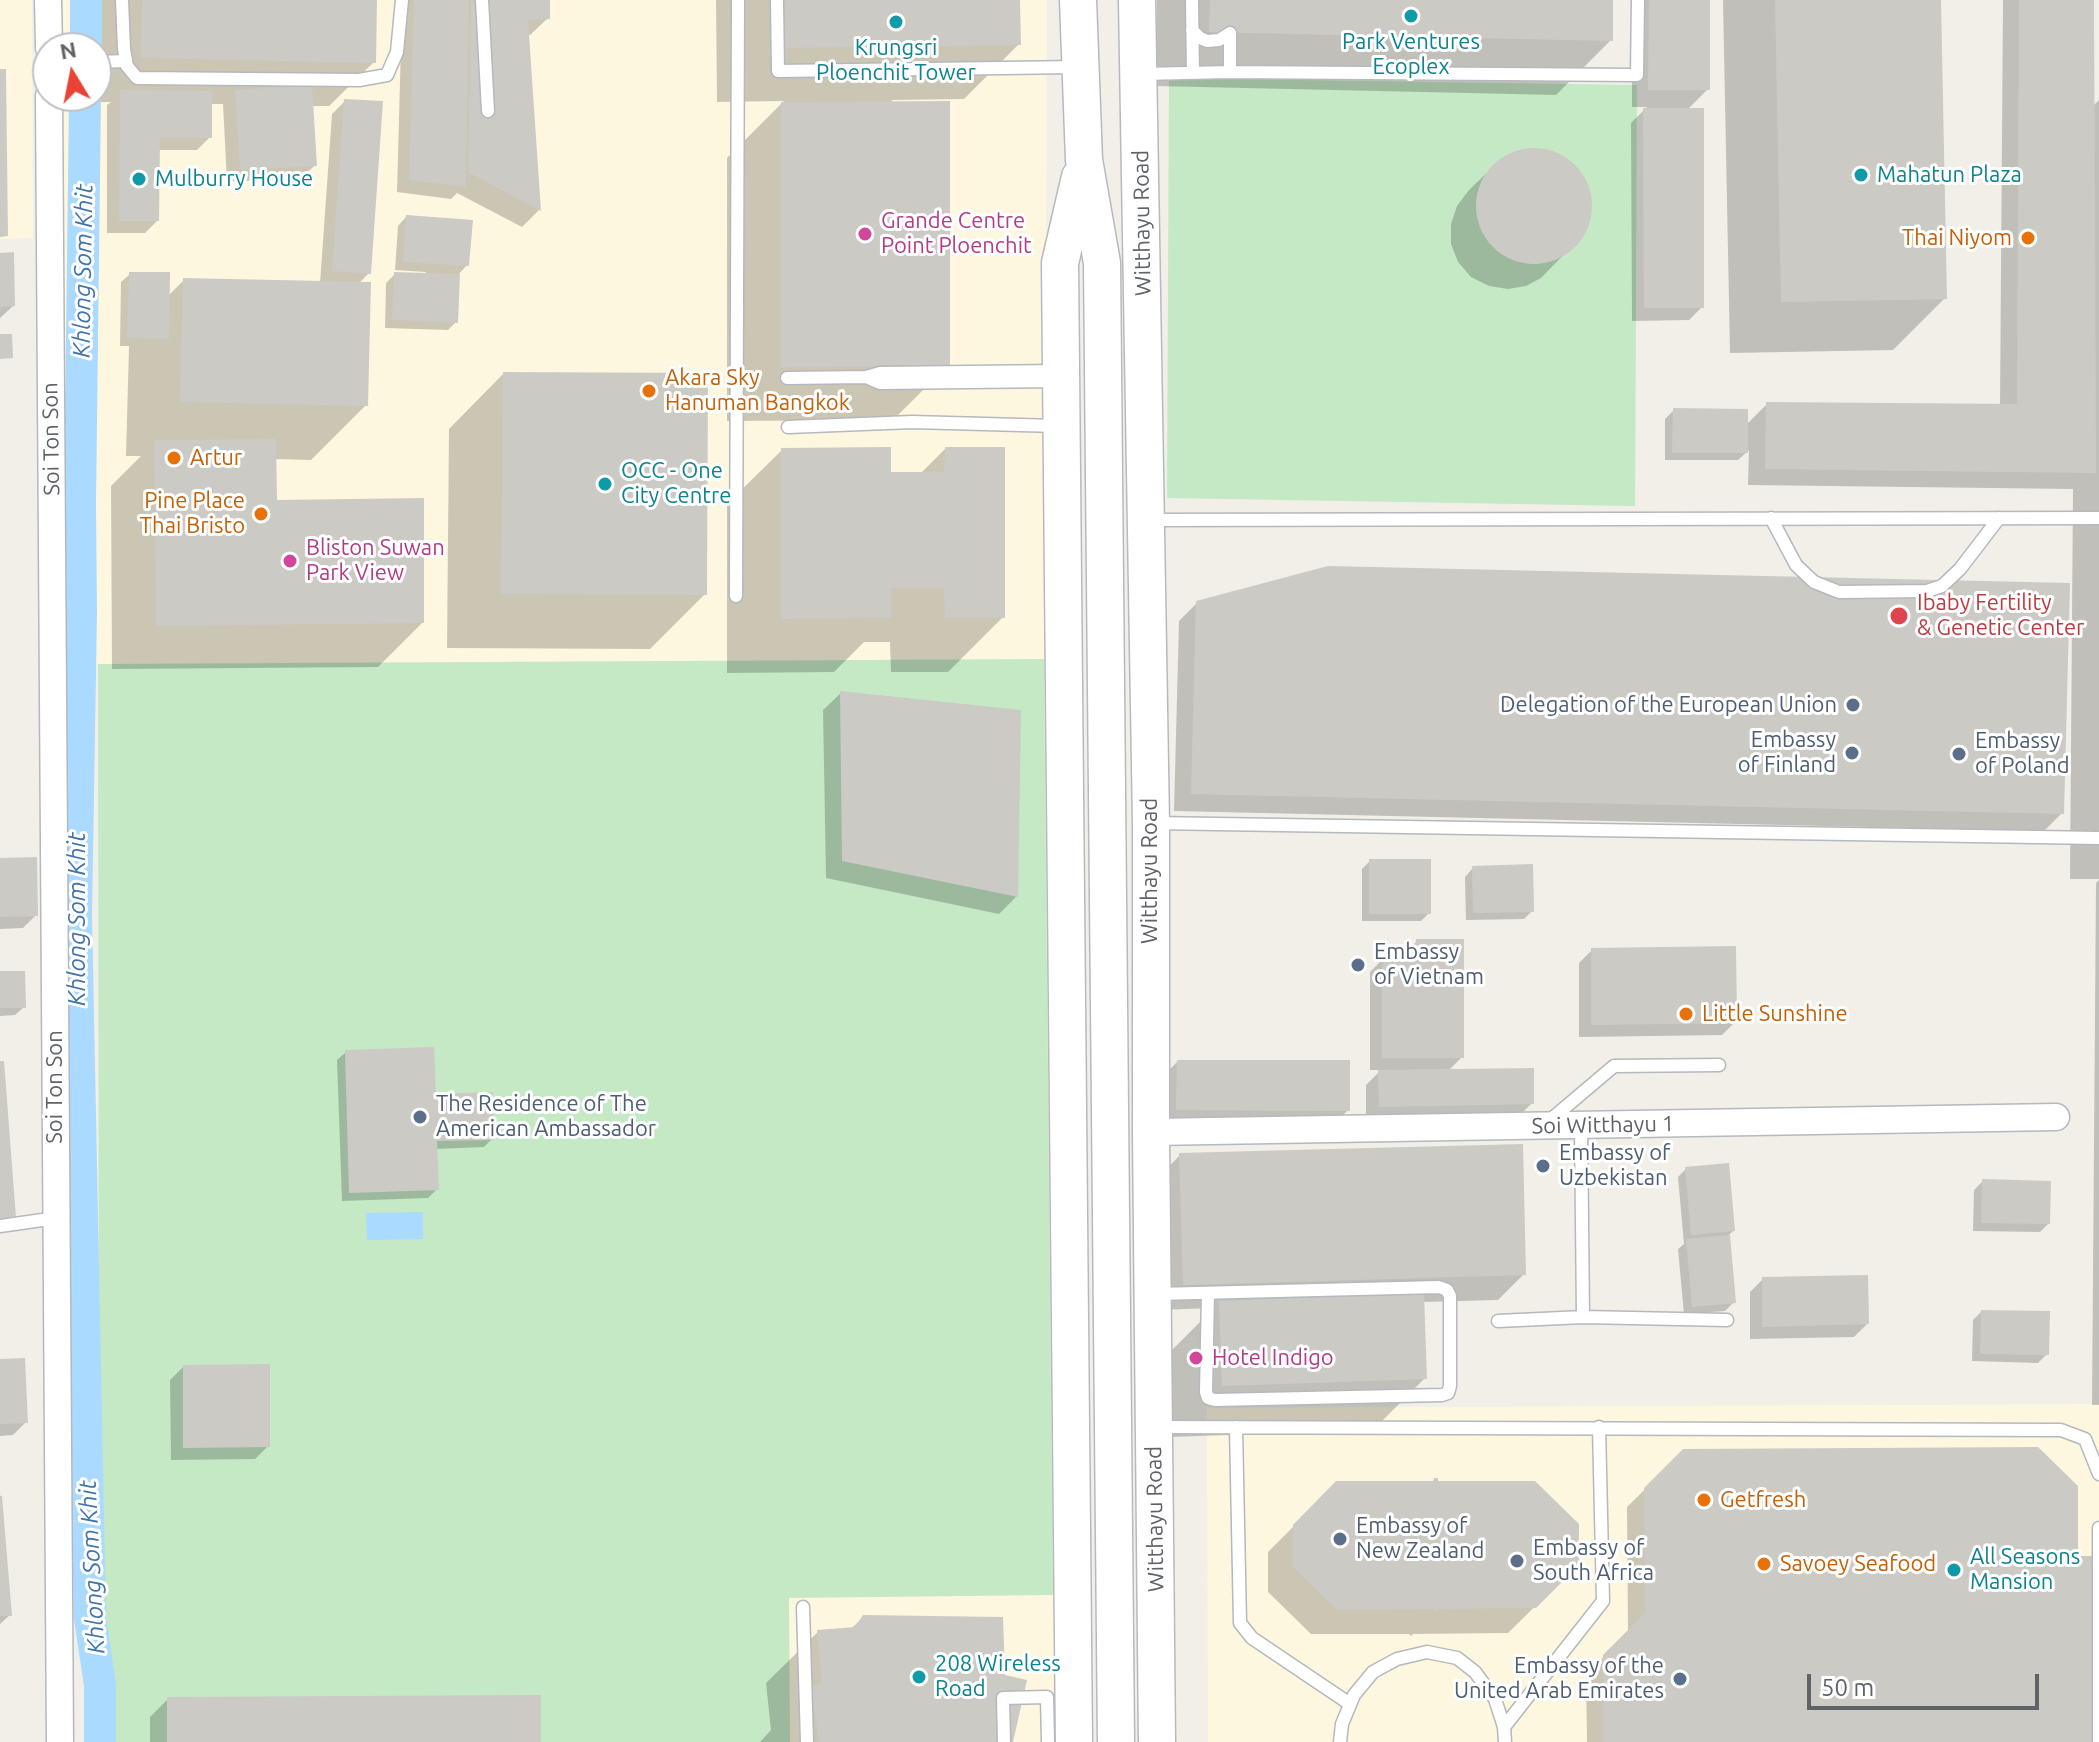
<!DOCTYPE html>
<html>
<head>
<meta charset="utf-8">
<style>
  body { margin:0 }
  #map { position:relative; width:2099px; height:1742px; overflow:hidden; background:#f1efe8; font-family:Ubuntu,sans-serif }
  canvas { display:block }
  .north { position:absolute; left:32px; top:32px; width:80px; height:80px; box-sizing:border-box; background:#fff; border:2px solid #bfc1c3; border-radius:50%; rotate:350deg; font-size:22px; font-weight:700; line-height:32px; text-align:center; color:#5f6368 }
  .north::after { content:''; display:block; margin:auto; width:28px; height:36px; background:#ea4335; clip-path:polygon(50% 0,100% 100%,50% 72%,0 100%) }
  .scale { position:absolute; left:1807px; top:1674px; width:232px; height:36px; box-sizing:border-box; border:4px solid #5f6368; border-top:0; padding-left:10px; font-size:24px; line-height:28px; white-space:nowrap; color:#5f6368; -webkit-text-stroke:6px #fff; paint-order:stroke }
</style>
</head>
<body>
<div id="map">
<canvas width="2099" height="1742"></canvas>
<div class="north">N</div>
<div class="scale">50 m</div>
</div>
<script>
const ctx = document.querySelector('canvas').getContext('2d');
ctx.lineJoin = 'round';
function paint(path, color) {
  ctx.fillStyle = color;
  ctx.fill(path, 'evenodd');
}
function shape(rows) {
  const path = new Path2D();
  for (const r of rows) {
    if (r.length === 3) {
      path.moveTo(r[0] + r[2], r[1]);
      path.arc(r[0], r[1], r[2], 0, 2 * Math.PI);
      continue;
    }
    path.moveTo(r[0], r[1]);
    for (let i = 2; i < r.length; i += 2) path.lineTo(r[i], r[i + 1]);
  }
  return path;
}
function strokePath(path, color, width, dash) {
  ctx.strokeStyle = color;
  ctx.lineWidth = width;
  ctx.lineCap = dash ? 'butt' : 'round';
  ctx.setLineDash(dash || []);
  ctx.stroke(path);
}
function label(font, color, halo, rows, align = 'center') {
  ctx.font = font + ' Ubuntu,sans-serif';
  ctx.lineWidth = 6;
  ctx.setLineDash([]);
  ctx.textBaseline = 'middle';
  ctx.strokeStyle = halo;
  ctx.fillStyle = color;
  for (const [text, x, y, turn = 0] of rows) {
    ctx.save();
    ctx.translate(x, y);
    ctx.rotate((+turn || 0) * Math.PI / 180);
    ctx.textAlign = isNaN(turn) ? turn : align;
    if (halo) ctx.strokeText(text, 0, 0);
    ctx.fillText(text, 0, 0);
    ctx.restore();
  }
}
paint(shape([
  [0,0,32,0,33,238,0,239],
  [34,0,1047,0,1044,659,1053,1595,1058,1742,102,1742,99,1607,98,665,42,666],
  [48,48,96,48,96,96,48,96],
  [2099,1404,2099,1742,1208,1742,1207,1408]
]), '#fef7e0');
paint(shape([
  [1169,78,1637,85,1635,506,1167,498],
  [1044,659,1053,1595,789,1598,790,1742,102,1742,99,1607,98,664]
]), '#c5e8c5');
paint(shape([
  [423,1212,423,1239,367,1240,366,1213]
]), '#aadaff');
paint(shape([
  [100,0,375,0,374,62,329,106,311,106,315,165,302,178,227,182,223,104,210,104,210,137,197,150,158,150,158,220,145,233,107,233,107,105,111,102,98,102],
  [409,0,548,0,548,18,530,35,527,35,539,210,522,227,457,193,451,199,397,192,402,7],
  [716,0,1018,0,1019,44,964,99,892,100,948,365,893,420,727,421,727,158,784,101,717,102],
  [1157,0,1612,0,1611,40,1556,95,1155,86],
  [1632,0,1708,0,1708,89,1687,110,1702,307,1689,320,1632,321,1631,123,1647,107,1632,107],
  [1723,0,1939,0,1945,298,1893,350,1730,353],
  [2003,0,2092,0,2092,107,2099,100,2099,879,2070,879,2073,489,1748,485,1749,450,1738,460,1665,460,1665,419,1674,410,1746,425,1767,404,2000,406],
  [345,101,369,273,358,284,366,405,311,460,274,459,275,502,422,623,378,667,112,669,111,486,141,456,126,456,129,346,120,346,121,282,130,274,168,296,184,280,320,283,332,114],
  [1532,150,1550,152,1566,160,1579,172,1587,188,1590,205,1588,222,1580,238,1541,278,1526,286,1508,289,1489,286,1471,277,1458,262,1451,244,1451,224,1457,206,1469,190,1496,164,1513,154],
  [406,217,467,265,458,275,456,322,448,330,385,328,386,283,395,274,425,275,426,272,395,270,398,226],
  [0,255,13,306,0,318],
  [503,374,705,594,650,649,447,648,449,429],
  [945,449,1003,617,948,672,891,672,890,642,864,642,834,672,727,673,727,504,782,450,889,474,920,474],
  [1197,603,2062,813,2044,831,1174,811,1179,621],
  [841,693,1016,897,999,914,826,878,823,710],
  [0,860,36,915,23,928,0,929],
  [1370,861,1429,913,1421,921,1362,921,1362,869],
  [1473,868,1532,911,1524,919,1466,920,1465,877],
  [2099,880,2099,1405,2092,1405,2096,883],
  [1417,941,1462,1057,1448,1071,1532,1103,1519,1116,1366,1119,1366,1085,1381,1070,1370,1070,1370,972,1383,959,1403,959,1404,954],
  [1592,950,1735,1022,1722,1035,1579,1037,1579,963],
  [0,973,24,1007,15,1015,0,1016],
  [346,1052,434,1096,492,1139,484,1147,435,1149,437,1189,428,1198,342,1201,337,1060],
  [1177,1062,1348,1110,1335,1123,1164,1123,1164,1075],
  [1180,1155,1524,1274,1498,1300,1422,1302,1425,1378,1373,1430,1171,1437,1168,1354,1214,1308,1158,1310,1155,1181],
  [1686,1169,1733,1231,1728,1236,1734,1302,1725,1311,1684,1314,1678,1249,1684,1244,1678,1177],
  [1983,1181,2048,1224,2040,1232,1973,1231,1974,1190],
  [1763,1279,1867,1324,1854,1337,1750,1339,1750,1292],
  [1981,1312,2047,1354,2038,1363,1972,1361,1973,1320],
  [0,1361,26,1422,13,1435,0,1436],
  [183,1367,268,1446,255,1459,171,1460,170,1380],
  [1684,1451,2076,1558,2099,1742,1587,1742,1586,1674,1628,1633,1627,1507],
  [1337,1483,1436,1483,1577,1565,1508,1633,1413,1634,1411,1636,1409,1634,1311,1634,1268,1592,1268,1552],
  [0,1493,10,1615,0,1624],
  [863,1617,1003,1677,1011,1742,760,1742,771,1730,766,1683,818,1632,851,1629],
  [167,1700,539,1742,150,1742,150,1717]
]), '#0003');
strokePath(shape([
  [86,48,86,0],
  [85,96,80,504,81,612,76,915,90,1618,100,1685,100,1742]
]), '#aadaff', 32);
paint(shape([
  [142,0,377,0,376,63,141,58],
  [414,0,469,0,466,187,409,180],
  [471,0,550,0,550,19,528,20,541,211,468,172],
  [771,0,1020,0,1021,45,771,48],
  [1210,0,1613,0,1613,41,1209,32],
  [1649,0,1710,0,1710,90,1648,90],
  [1775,0,1941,0,1947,299,1781,302],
  [2019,0,2094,0,2096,473,1765,469,1766,402,2017,404],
  [0,69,6,69,8,236,0,237],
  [312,85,317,166,240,170,235,90],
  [120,90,212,91,212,138,160,138,159,221,119,221],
  [344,99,383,101,371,274,332,271],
  [950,101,950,366,781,367,781,102],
  [1643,108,1704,108,1704,308,1644,308],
  [1534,206,58],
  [406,215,473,220,469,266,403,262],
  [14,252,15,306,0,307,0,253],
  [129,272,170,272,169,339,127,338],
  [394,272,460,274,458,323,392,320],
  [183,278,371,282,368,406,180,402],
  [0,334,12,334,13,358,0,359],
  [503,372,708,373,707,595,501,594],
  [1673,408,1748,409,1748,453,1672,453],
  [276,439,277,500,424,498,424,623,156,626,154,440],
  [891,447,891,472,944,472,945,447,1005,447,1005,618,945,618,944,588,891,588,891,618,781,619,781,448],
  [1328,566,2070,583,2064,814,1191,794,1196,601],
  [840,691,1021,710,1018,897,842,861],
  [37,857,38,916,0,917,0,858],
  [1369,859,1431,859,1431,914,1369,914],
  [1533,864,1534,912,1473,913,1472,866],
  [1416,939,1464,939,1464,1058,1382,1058,1382,957,1415,957],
  [1736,946,1737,1023,1591,1025,1591,948],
  [0,971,25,971,26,1008,0,1008],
  [434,1047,436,1094,493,1092,494,1140,437,1141,439,1190,349,1193,345,1050],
  [1177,1060,1350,1060,1350,1111,1176,1110],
  [0,1061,4,1061,16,1218,0,1219],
  [1534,1068,1534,1104,1379,1107,1378,1070],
  [1523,1144,1526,1275,1183,1285,1179,1153],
  [1729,1163,1735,1231,1691,1235,1685,1167],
  [1982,1179,2051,1181,2050,1224,1981,1223],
  [1730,1235,1736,1303,1692,1307,1686,1239],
  [1868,1275,1869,1324,1762,1327,1762,1277],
  [1424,1293,1427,1379,1222,1386,1219,1301],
  [1981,1310,2050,1311,2049,1355,1980,1354],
  [25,1358,28,1423,0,1424,0,1359],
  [270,1364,270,1447,183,1448,183,1365],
  [2038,1447,2078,1486,2078,1556,2099,1556,2099,1742,1603,1742,1603,1655,1645,1613,1644,1488,1683,1449],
  [1434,1478,1438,1478,1438,1481,1535,1481,1579,1524,1579,1565,1536,1608,1438,1609,1438,1612,1434,1611,1434,1609,1337,1610,1293,1567,1293,1525,1336,1481,1433,1481],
  [0,1496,2,1496,12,1616,0,1616],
  [863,1615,1003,1617,1005,1675,1027,1680,1013,1742,819,1742,811,1687,822,1682,817,1630,855,1627],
  [541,1695,541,1742,167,1742,167,1697]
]), '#cccac5');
const service = shape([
  [122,0,124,49,127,66,137,78,359,80,387,75,397,52,402,0],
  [482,0,488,111],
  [777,0,778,71,1077,67],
  [1192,0,1193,73],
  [1192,30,1200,38,1207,41,1219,40,1230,33],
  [1230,33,1230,72],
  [96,62,126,61],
  [1142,74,1230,72,1637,75,1638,0],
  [866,377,880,383,1058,381],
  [787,378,866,377,880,373,1058,371],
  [788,427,912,422,1057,426],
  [1771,518,1796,565,1814,582,1839,592,1927,591,1942,586,1960,569,1999,518],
  [1148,520,2099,518],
  [736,596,738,0],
  [1154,823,2099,838],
  [1549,1121,1614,1066,1719,1065],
  [1581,1125,1583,1317],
  [0,1226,56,1218],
  [1156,1294,1439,1287,1447,1290,1450,1296,1450,1386,1448,1393,1442,1395,1215,1400,1208,1398,1206,1392,1208,1293],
  [1498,1321,1583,1317,1727,1320],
  [1156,1427,2061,1430,2085,1439,2099,1474],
  [1236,1427,1240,1623,1252,1638,1350,1704],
  [803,1607,807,1742],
  [1504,1727,1603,1601,1599,1427],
  [1004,1742,1003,1698,1047,1697,1048,1742],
  [1340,1742,1342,1724,1354,1695,1373,1672,1397,1659,1427,1652,1457,1658,1475,1672,1495,1699,1504,1727,1505,1742],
  [2099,1742,2099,1528]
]);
const minor = shape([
  [48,0,49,48],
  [49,96,60,1742],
  [1151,1132,2056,1117]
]);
const secondary = shape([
  [1078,0,1084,160,1102,263,1116,1742],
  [1137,0,1151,823,1151,1132,1157,1742],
  [1074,1742,1060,263,1080,177]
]);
strokePath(service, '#b5b8bc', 15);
strokePath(minor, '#b5b8bc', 29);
strokePath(secondary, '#b6babf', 39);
strokePath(service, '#fff', 12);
strokePath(minor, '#fff', 26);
strokePath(secondary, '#fff', 36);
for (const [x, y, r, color] of [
  [1411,16,8,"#0f9aa8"],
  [896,22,8,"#0f9aa8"],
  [1861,175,8,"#0f9aa8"],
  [139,179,8,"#0f9aa8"],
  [865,234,8,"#d1479c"],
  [2028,238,8,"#e8710a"],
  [649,391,8,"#e8710a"],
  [174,458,8,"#e8710a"],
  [605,484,8,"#0f9aa8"],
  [261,514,8,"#e8710a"],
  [290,561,8,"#d1479c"],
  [1899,616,10,"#e0444e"],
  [1853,705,8,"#5c6f8a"],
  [1852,753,8,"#5c6f8a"],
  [1959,754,8,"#5c6f8a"],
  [1358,965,8,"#5c6f8a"],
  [1686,1014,8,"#e8710a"],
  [420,1117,8,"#5c6f8a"],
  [1543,1166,8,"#5c6f8a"],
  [1196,1358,8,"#d1479c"],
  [1704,1500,8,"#e8710a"],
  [1340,1539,8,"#5c6f8a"],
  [1517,1561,8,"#5c6f8a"],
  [1764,1564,8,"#e8710a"],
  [1954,1570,8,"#0f9aa8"],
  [919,1677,8,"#0f9aa8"],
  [1680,1679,8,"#5c6f8a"]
]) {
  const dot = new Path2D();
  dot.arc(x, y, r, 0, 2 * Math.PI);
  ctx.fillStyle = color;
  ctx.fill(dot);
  strokePath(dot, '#fff', 3);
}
label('22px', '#0d838f', '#fff', [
  ["Park Ventures",1411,42,"center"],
  ["Ecoplex",1411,67,"center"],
  ["Krungsri",896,48,"center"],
  ["Ploenchit Tower",896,73,"center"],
  ["Mahatun Plaza",1877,175],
  ["Mulburry House",155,179],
  ["OCC - One",621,471],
  ["City Centre",621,496],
  ["All Seasons",1970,1557],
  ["Mansion",1970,1582],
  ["208 Wireless",935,1664],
  ["Road",935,1689]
], 'left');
label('22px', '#b23c85', '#fff', [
  ["Grande Centre",881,221],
  ["Point Ploenchit",881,246],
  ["Bliston Suwan",306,548],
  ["Park View",306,573],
  ["Hotel Indigo",1212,1358]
], 'left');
label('22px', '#5f6368', '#fff', [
  ["Witthayu Road",1142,223,-91],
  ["Soi Ton Son",51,439,-91],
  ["Witthayu Road",1150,871,-90],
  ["Soi Ton Son",55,1087,-90],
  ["Soi Witthayu 1",1603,1125,-1],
  ["Witthayu Road",1155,1519,-91]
]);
label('22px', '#c56008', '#fff', [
  ["Thai Niyom",2012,238,"right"],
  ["Akara Sky",665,378],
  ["Hanuman Bangkok",665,403],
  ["Artur",190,458],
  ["Pine Place",245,501,"right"],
  ["Thai Bristo",245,526,"right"],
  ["Little Sunshine",1702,1014],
  ["Getfresh",1720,1500],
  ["Savoey Seafood",1780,1564]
], 'left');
label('22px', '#be3a42', '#fff', [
  ["Ibaby Fertility",1917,603],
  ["& Genetic Center",1917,628]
], 'left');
label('22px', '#4e5e75', '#fff', [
  ["Delegation of the European Union",1837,705,"right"],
  ["Embassy",1836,740,"right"],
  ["of Finland",1836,765,"right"],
  ["Embassy",1975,741],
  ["of Poland",1975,766],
  ["Embassy",1374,952],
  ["of Vietnam",1374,977],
  ["The Residence of The",436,1104],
  ["American Ambassador",436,1129],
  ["Embassy of",1559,1153],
  ["Uzbekistan",1559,1178],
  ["Embassy of",1356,1526],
  ["New Zealand",1356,1551],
  ["Embassy of",1533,1548],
  ["South Africa",1533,1573],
  ["Embassy of the",1664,1666,"right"],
  ["United Arab Emirates",1664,1691,"right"]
], 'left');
label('italic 24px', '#4174aa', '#fff', [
  ["Khlong Som Khit",83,271,-89],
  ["Khlong Som Khit",77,919,-90],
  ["Khlong Som Khit",92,1567,-93]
]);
</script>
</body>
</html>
